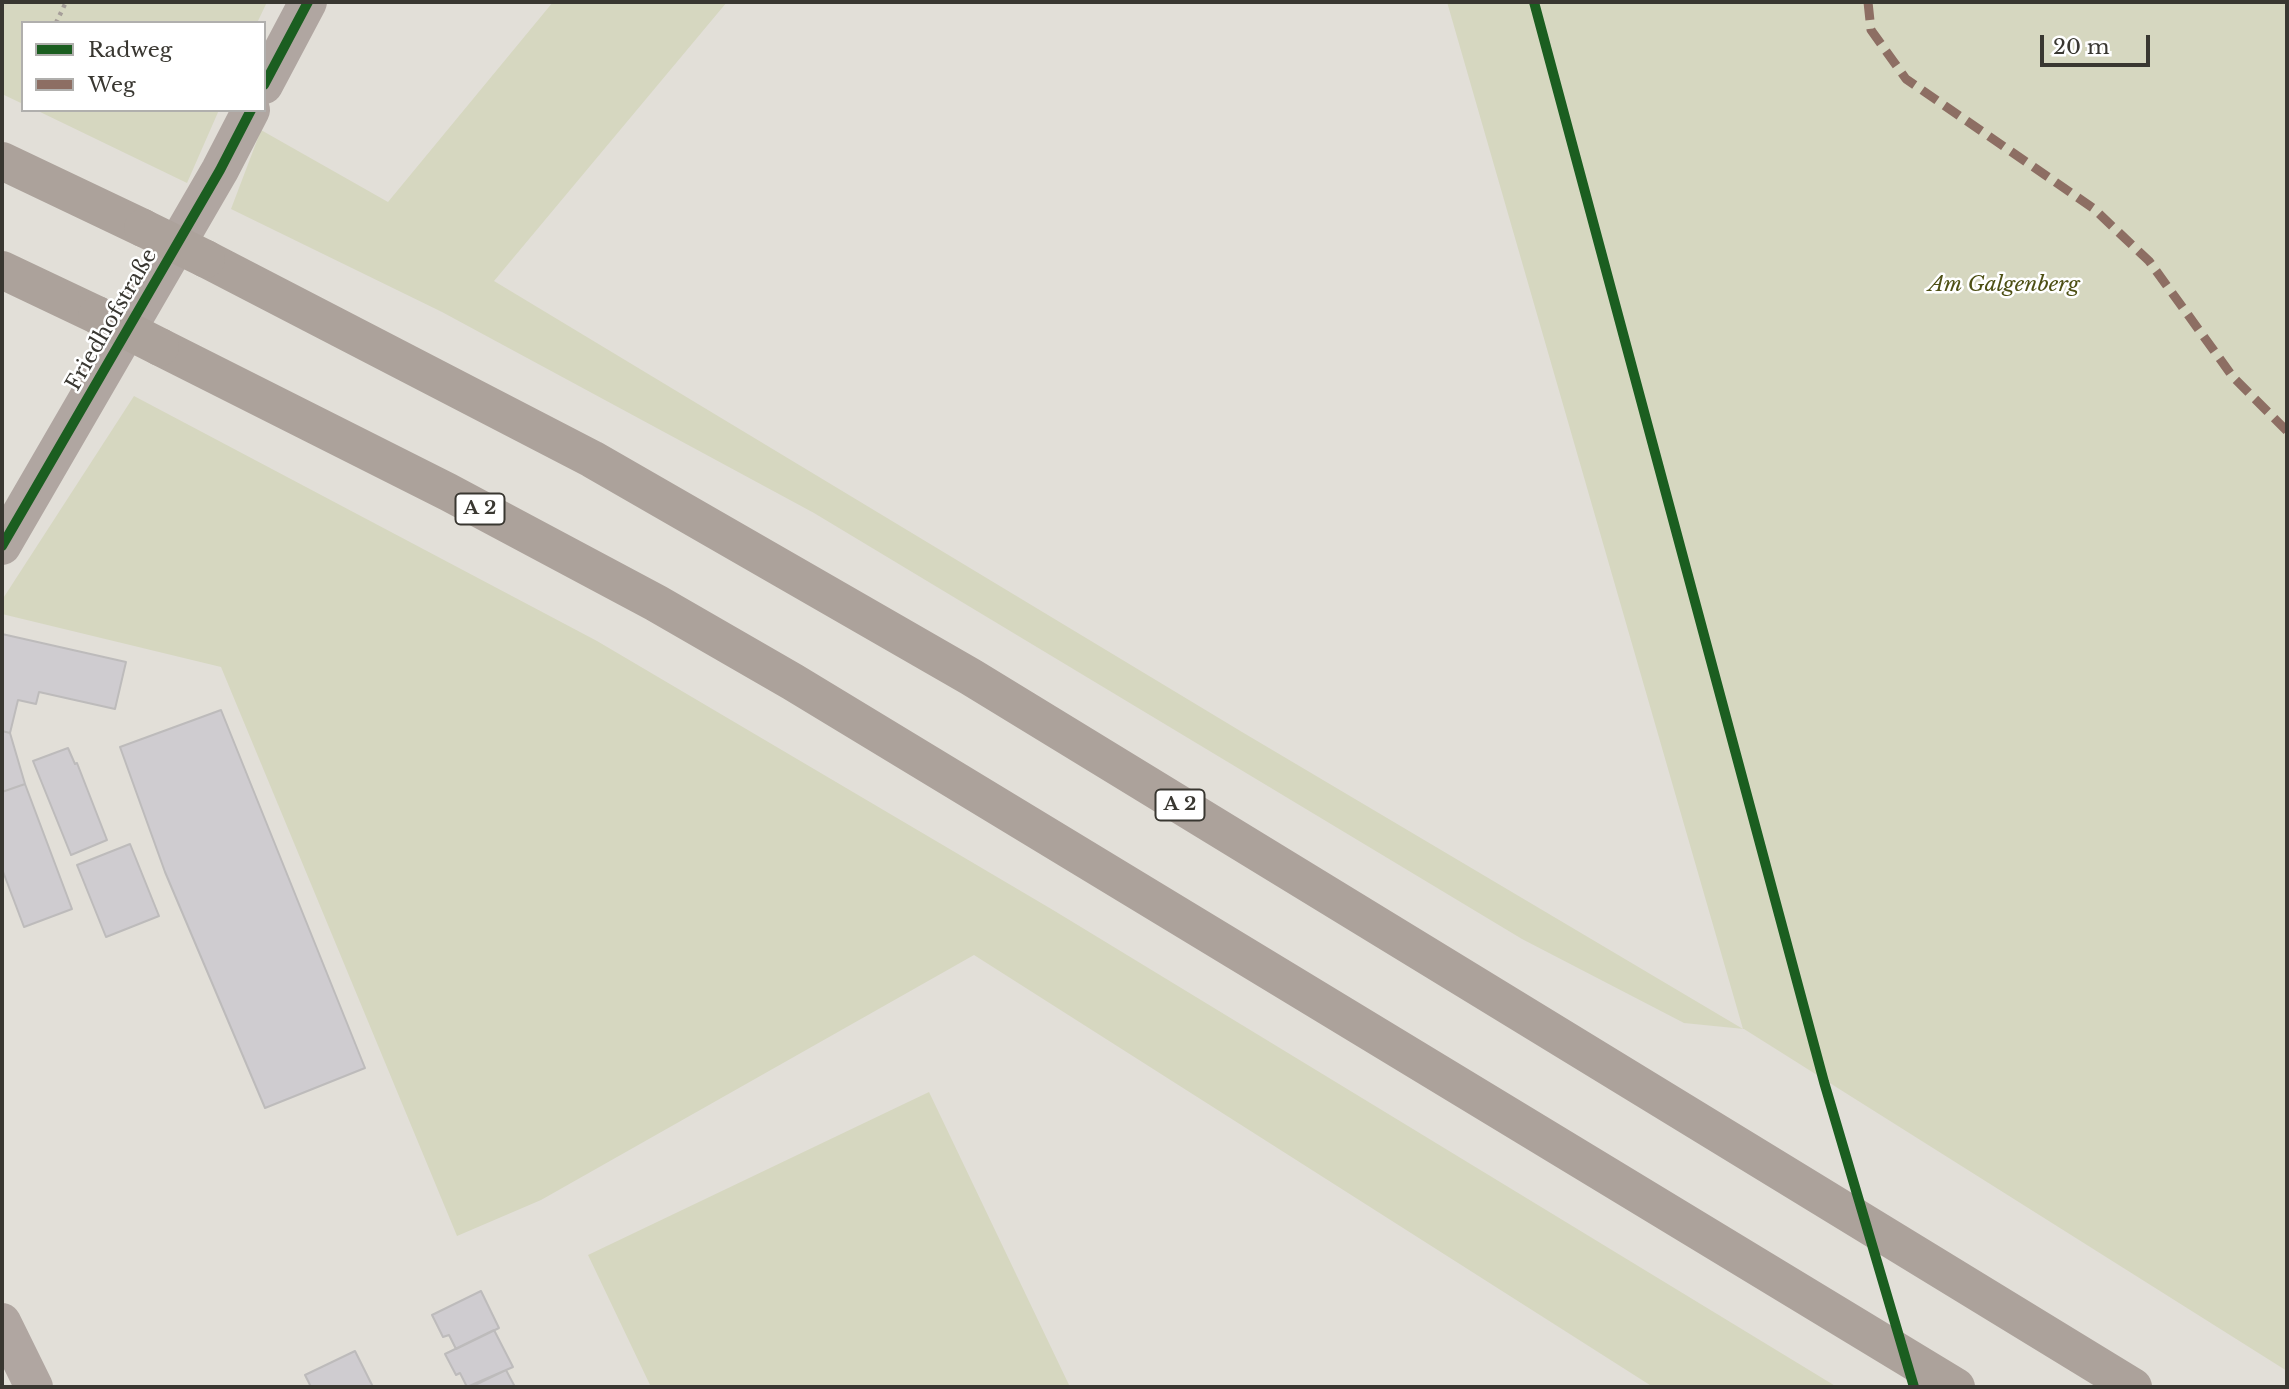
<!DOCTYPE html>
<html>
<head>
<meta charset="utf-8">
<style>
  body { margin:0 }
  #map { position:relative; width:2289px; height:1389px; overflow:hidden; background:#e2dfd8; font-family:"Libre Baskerville",serif }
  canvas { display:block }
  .frame { position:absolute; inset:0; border:4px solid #393731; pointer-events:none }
  .legend { position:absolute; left:21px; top:21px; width:245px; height:91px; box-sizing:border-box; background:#fff; border:2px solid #b0afad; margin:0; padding:9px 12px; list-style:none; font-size:21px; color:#393731 }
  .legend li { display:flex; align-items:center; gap:14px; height:35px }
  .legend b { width:35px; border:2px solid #b0afad }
  .scale { position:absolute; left:2040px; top:35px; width:110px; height:32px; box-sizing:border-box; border:4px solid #393731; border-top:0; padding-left:9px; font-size:21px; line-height:24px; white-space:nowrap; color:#393731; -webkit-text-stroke:5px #fff; paint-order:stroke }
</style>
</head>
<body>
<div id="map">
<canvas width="2289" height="1389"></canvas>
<div class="frame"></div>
<ul class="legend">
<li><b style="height:9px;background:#1b5e20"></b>Radweg</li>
<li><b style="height:9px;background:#8d6e63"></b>Weg</li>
</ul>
<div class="scale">20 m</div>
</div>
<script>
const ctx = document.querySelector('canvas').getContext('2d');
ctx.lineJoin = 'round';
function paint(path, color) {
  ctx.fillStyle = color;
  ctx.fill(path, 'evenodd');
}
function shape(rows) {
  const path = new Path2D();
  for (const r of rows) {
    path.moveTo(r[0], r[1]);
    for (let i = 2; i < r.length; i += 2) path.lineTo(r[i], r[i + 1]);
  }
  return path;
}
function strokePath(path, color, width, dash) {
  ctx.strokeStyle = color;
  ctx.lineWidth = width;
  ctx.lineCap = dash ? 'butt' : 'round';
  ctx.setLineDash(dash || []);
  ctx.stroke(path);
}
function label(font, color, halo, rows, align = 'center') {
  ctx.font = font + ' "Libre Baskerville",serif';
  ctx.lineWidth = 5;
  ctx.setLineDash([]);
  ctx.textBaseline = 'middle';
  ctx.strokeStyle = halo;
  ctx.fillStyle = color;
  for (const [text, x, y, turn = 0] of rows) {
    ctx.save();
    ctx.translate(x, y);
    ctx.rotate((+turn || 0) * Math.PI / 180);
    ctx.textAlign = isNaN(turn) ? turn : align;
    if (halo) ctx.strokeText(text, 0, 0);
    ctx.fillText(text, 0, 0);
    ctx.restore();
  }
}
paint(shape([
  [2,2,267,2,257,23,23,23,23,104,2,94],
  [553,2,727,2,494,281,1242,732,1743,1029,1447,2,2287,2,2287,1371,1744,1029,1684,1023,1522,939,814,513,442,312,231,209,261,130,388,202],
  [36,110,219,110,187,183],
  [134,396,597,641,1053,910,1837,1387,1653,1387,974,955,541,1200,457,1236,221,667,2,614,2,600],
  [929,1092,1070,1387,651,1387,588,1255]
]), '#d6d7c0');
const building = shape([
  [2,634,126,662,115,709,39,692,36,704,18,700,10,733,2,731,2,634],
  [221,710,365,1068,265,1108,165,872,120,747,221,710],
  [2,731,10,733,25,784,2,792,2,731],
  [68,748,75,764,77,763,107,840,71,855,33,761,68,748],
  [25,784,72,909,24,927,2,869,2,792,25,784],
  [130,844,159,916,106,937,77,865,130,844],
  [481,1291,499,1328,456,1349,449,1335,443,1337,432,1315,481,1291],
  [494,1330,513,1367,467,1387,460,1373,456,1375,445,1354,494,1330],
  [355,1351,373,1387,311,1387,305,1375,355,1351],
  [506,1370,515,1387,471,1387,506,1370]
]);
paint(building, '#cfccd0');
strokePath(building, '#bdbbbb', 2);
strokePath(shape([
  [56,23,66,2]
]), '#a69e99', 4.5, [3.5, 5]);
strokePath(shape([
  [264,85,308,2],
  [2,546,220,170,251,110],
  [2,1322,34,1387]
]), '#b0a6a1', 38);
strokePath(shape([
  [2,161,143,228],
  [206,259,592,459,971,677,2133,1387],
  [2,270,97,315],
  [160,347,448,492,656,603,793,682,1956,1387]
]), '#aca29b', 38);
strokePath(shape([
  [143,228,206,259],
  [97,315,160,347]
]), '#aca29b', 38);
strokePath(shape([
  [1868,2,1871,30,1906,79,2093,208,2149,261,2233,377,2287,431]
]), '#8d6e63', 9, [18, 9]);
strokePath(shape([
  [1534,2,1824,1082,1914,1387],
  [264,85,308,2],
  [2,546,220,170,251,110]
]), '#1b5e20', 10);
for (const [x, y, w] of [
  [480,509,49],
  [1180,805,49]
]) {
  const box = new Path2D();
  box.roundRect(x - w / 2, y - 15.5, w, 31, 5);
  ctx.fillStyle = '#fff';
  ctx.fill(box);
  strokePath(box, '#393731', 2);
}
label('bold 19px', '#393731', null, [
  ["A 2",480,509],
  ["A 2",1180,805]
]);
label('italic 21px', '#4d4f14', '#fff', [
  ["Am Galgenberg",2004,285]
]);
label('21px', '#393731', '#fff', [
  ["Friedhofstraße",112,320,-60]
]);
</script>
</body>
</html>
